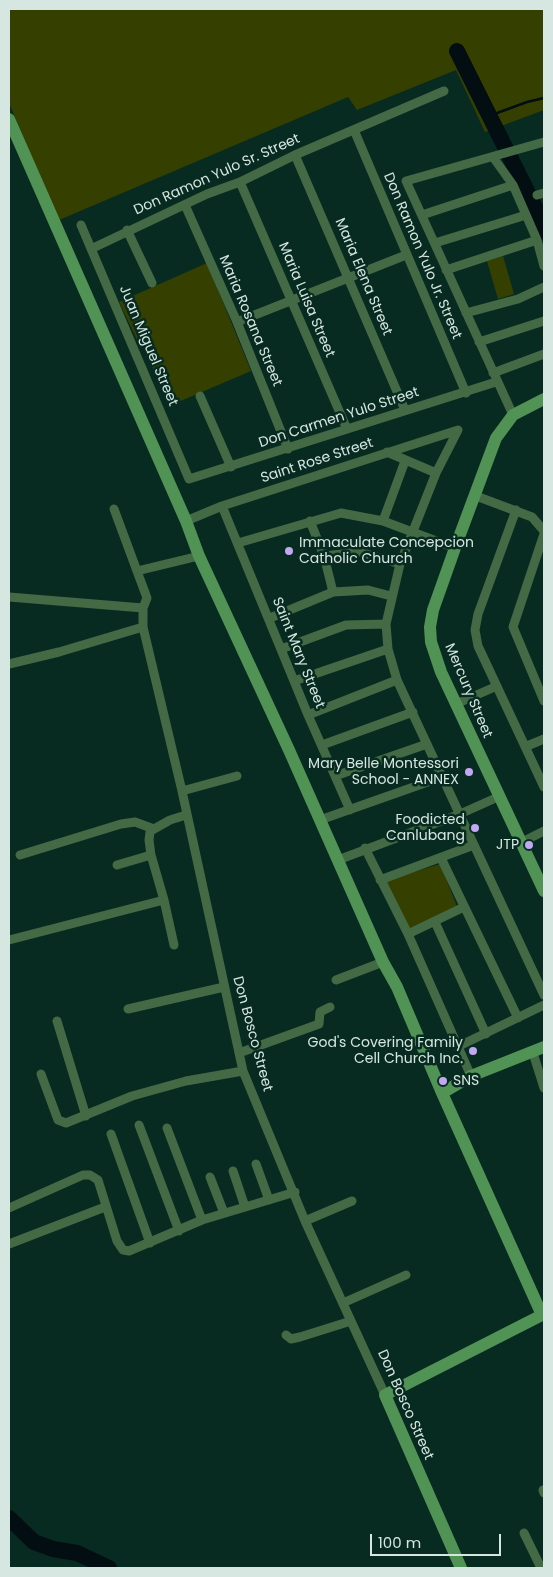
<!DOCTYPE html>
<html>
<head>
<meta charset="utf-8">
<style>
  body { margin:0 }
  #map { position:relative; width:553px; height:1577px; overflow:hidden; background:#082b21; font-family:Poppins,sans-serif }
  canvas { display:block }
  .frame { position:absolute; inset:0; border:10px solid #d5e7e0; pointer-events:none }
  .scale { position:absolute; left:370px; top:1534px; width:131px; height:22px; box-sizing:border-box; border:2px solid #d5e7e0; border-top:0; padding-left:6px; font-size:15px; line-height:18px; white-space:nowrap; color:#d5e7e0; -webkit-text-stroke:4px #082b21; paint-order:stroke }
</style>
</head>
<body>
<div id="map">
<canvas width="553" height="1577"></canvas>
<div class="frame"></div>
<div class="scale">100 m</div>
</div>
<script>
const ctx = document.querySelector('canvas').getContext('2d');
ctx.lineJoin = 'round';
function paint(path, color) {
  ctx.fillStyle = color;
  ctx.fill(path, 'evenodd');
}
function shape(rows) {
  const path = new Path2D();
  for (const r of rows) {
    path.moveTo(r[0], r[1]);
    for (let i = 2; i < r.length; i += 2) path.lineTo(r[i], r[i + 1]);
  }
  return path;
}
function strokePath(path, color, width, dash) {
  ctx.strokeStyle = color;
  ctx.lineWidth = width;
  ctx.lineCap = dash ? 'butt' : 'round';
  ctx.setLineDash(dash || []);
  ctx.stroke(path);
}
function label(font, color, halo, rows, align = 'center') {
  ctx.font = font + ' Poppins,sans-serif';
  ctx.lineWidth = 5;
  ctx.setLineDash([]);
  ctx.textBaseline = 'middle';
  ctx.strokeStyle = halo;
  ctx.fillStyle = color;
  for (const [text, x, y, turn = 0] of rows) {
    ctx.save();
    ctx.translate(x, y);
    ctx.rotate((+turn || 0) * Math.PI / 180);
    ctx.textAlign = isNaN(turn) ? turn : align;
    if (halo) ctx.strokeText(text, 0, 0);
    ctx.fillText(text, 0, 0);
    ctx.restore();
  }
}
paint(shape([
  [9,9,544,9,544,110,485,132,456,70,357,110,348,97,59,220,9,103],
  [503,256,514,294,498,299,487,261],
  [207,263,251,371,169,406,144,347,140,346,119,302],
  [440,864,458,909,408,931,385,881]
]), '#354000');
strokePath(shape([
  [489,116,527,102,544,98]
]), '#030e12', 2.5);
strokePath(shape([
  [457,51,536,209,544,232],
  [9,1518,34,1542,53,1549,77,1553,109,1568]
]), '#030e12', 16);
strokePath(shape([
  [354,130,466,393],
  [295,155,405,410],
  [493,157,513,185,537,240,544,266],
  [240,182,347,429],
  [537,195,544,193],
  [185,205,237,322,288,449],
  [422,215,513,185],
  [81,225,189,479,496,382],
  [127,230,152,283],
  [435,243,526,215],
  [93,248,207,194,240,182,295,155,444,91],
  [446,270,537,240],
  [466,313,518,299,544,287],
  [237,322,406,255],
  [479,342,544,321],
  [493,373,544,354],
  [200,396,231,467],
  [513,415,406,181,544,142],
  [458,430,436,473,400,564,386,624,388,649,397,680,544,995],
  [387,452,436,473],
  [476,496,532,517,544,531],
  [222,506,308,715,350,810],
  [114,509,147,598,143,608,143,627,182,791,243,1071,305,1221,385,1395],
  [516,510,478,614,475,630,478,646,544,787],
  [186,521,222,506,458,430],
  [310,521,324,556,333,592],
  [383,521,405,461],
  [544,534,513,627,544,701],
  [238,543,341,513,383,521,455,548],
  [324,556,360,552,400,564],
  [137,571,199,556],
  [9,597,143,608],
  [270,618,333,592,368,590,391,596],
  [281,649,346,625,386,624],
  [9,664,59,652,143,627],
  [294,681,388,649],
  [456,704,497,686],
  [308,715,397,680],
  [322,745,413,712],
  [527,746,544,739],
  [335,776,427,744],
  [182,791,237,776],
  [320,820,442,777],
  [522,842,544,831],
  [365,848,408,934,471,1076],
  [20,855,121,824,135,822,154,829],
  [441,858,518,1018],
  [338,860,460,814,498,797],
  [117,865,151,855],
  [380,880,474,845],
  [435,922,486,1034],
  [408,934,464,907],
  [9,940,164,900],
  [174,945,164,900,151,855,149,840,150,832,154,829,170,820,186,815],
  [336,980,383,962],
  [128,1009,224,987],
  [57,1021,86,1116],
  [459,1046,544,1005],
  [239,1053,319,1024,320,1012,330,1007],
  [533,1053,544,1088],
  [41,1074,58,1120,66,1123,132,1096,186,1081,243,1071],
  [139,1125,179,1231],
  [167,1128,202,1220],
  [111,1134,150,1243],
  [256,1164,269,1200],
  [233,1171,245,1207],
  [210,1177,224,1213],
  [9,1208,83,1175,90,1175,98,1180,117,1241,123,1250,129,1251,202,1220,295,1192],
  [305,1221,352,1201],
  [9,1244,105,1207],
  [343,1303,406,1275],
  [286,1335,291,1339,300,1337,351,1321],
  [543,1490,544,1493],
  [524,1533,541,1568]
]), '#436a45', 9);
strokePath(shape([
  [9,119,186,521,199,556,289,750,383,962,397,987,442,1093,542,1315,385,1395,461,1568],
  [544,399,513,415,496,438,455,548,433,610,430,627,431,642,441,672,544,891],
  [442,1093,471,1076,544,1047]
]), '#519255', 12);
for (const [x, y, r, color] of [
  [289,551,5,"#c2a8f3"],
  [469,772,5,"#c2a8f3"],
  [475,828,5,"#c2a8f3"],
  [529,845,5,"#c2a8f3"],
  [473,1051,5,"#c2a8f3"],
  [443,1081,5,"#c2a8f3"]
]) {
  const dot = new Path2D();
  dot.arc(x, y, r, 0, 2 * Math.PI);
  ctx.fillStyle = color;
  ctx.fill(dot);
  strokePath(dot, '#082b21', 2);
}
label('14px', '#d5e7e0', '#082b21', [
  ["Don Ramon Yulo Sr. Street",217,175,-24],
  ["Don Ramon Yulo Jr. Street",422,256,67],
  ["Maria Elena Street",363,277,67],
  ["Maria Luisa Street",306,300,67],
  ["Maria Rosana Street",250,321,67],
  ["Juan Miguel Street",148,346,67],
  ["Don Carmen Yulo Street",339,418,-18],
  ["Saint Rose Street",317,461,-18],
  ["Saint Mary Street",298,653,68],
  ["Mercury Street",468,691,67],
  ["Don Bosco Street",252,1034,75],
  ["Don Bosco Street",405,1405,66]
]);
label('14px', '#d5e7e0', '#082b21', [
  ["Immaculate Concepcion",299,543,"left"],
  ["Catholic Church",299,559,"left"],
  ["Mary Belle Montessori",459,764],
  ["School - ANNEX",459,780],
  ["Foodicted",465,820],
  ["Canlubang",465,836],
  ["JTP",519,845],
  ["God's Covering Family",463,1043],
  ["Cell Church Inc.",463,1059],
  ["SNS",453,1081,"left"]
], 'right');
</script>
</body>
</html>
